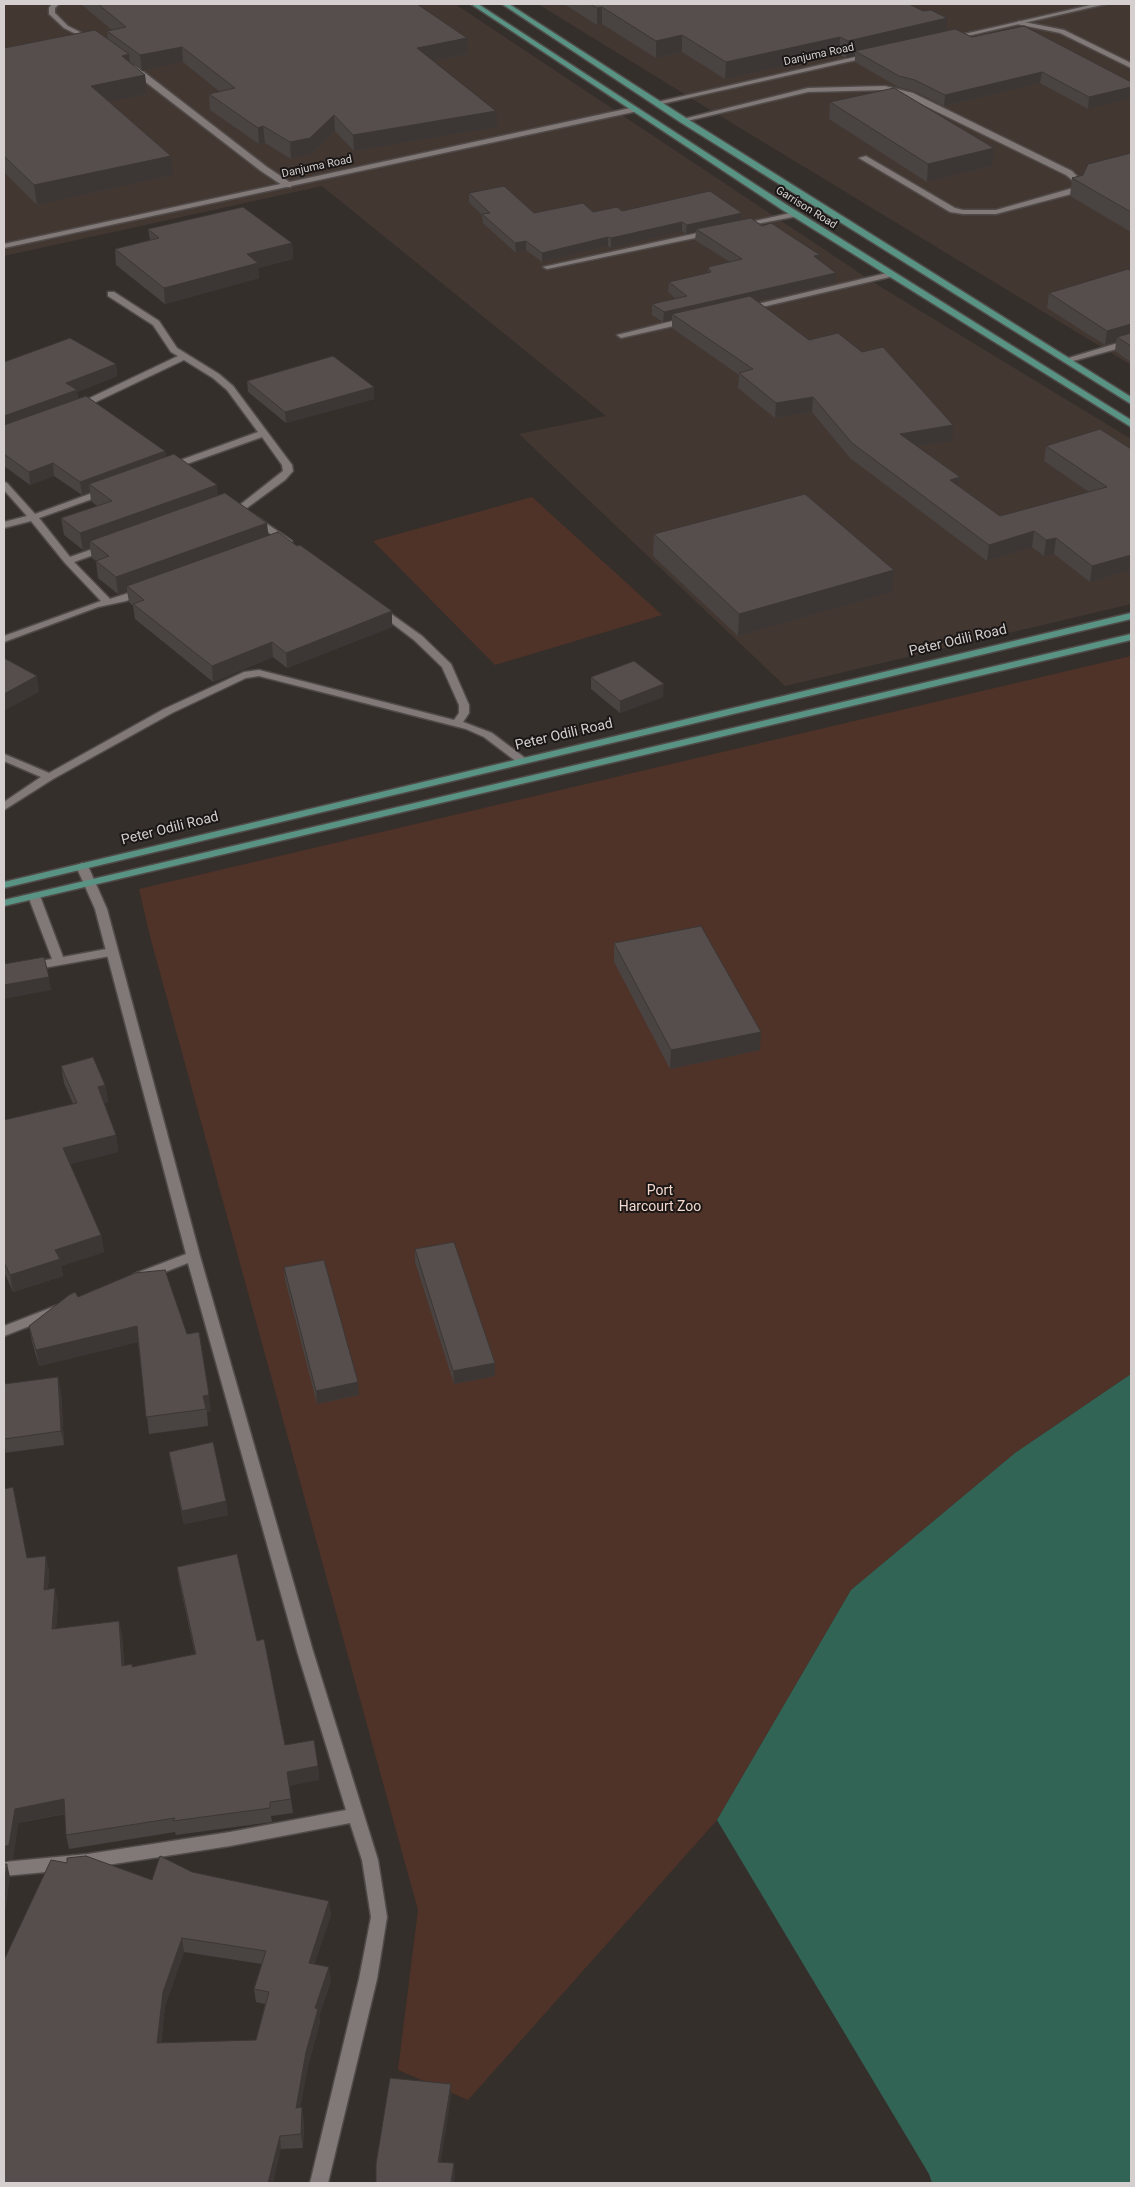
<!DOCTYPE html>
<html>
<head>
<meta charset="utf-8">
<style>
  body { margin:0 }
  #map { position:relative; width:1135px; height:2187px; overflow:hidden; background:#352f2c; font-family:Roboto,sans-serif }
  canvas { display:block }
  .frame { position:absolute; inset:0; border:5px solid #d5d0cf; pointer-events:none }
</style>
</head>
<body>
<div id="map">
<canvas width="1135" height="2187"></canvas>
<div class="frame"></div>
</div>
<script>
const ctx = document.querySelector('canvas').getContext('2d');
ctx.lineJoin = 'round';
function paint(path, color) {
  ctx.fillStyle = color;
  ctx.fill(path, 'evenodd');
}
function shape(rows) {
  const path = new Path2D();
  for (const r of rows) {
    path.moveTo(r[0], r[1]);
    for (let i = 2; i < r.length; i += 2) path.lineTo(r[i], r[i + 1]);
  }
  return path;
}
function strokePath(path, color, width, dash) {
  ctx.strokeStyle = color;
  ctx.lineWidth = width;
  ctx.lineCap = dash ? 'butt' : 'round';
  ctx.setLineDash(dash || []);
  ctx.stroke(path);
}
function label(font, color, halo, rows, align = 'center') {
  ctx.font = font + ' Roboto,sans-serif';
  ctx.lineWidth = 4;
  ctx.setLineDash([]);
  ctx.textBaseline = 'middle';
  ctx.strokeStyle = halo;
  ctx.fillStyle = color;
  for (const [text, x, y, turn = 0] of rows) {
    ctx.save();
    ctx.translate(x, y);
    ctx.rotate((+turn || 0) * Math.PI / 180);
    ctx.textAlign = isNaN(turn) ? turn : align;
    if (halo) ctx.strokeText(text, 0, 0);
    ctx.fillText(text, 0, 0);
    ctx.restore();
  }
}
paint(shape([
  [4,4,455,4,876,284,1131,439,1131,604,785,686,519,434,606,416,322,186,4,256],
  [538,4,1131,4,1131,365,699,103]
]), '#433732');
paint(shape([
  [532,497,662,615,495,665,373,541],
  [1131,656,1131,1374,1015,1453,851,1590,717,1820,468,2100,398,2070,418,1910,151,940,139,889]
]), '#4f3228');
paint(shape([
  [1131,1374,1131,2183,932,2183,929,2174,717,1820,851,1590,1015,1453]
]), '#326456');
const service = shape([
  [52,4,59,4,55,8,55,13,68,26,96,40,96,42,92,42,64,28,49,14,49,8,52,4],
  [1019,21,1064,30,1131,63,1131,68,1060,33,1017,24,1016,23,1019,21],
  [130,66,136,66,267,167,291,183,291,187,285,187,261,171,130,70,130,66],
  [885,86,913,93,1072,171,1084,183,1079,192,996,214,963,214,950,212,859,158,866,156,955,208,963,210,996,210,1073,188,1076,183,1066,175,907,97,885,90,808,92,683,122,679,120,808,88,885,86],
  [795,212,799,214,798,216,741,227,737,225,795,212],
  [711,230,715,232,714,234,547,269,543,267,711,230],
  [891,272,895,274,894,276,745,311,741,308,891,272],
  [108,292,114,292,159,321,177,348,219,374,233,386,292,465,293,471,285,480,244,510,241,511,236,508,283,471,282,465,262,437,173,469,167,469,167,465,258,432,227,390,213,378,184,360,81,409,75,409,75,405,178,356,171,352,153,325,108,296,108,292],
  [688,317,692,320,691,322,621,338,617,335,688,317],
  [1131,339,1131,345,1066,363,1062,360,1131,339],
  [4,482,7,483,35,514,103,489,109,489,109,493,39,518,70,557,104,545,110,545,110,549,74,562,110,599,144,588,147,589,147,593,126,601,98,607,4,642,4,636,101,601,65,563,31,521,4,528,4,522,27,516,4,490,4,482],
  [254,515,292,541,292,545,286,545,251,520,249,518,254,515],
  [380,606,422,636,451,664,469,705,469,713,463,722,492,733,525,758,526,760,525,762,517,762,484,737,466,729,259,676,246,678,172,713,53,779,4,810,4,802,41,777,4,761,4,754,49,773,164,709,244,672,259,670,454,720,459,713,459,705,442,667,414,640,376,611,375,609,380,606],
  [34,893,40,896,63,957,112,948,116,949,118,952,116,955,4,975,4,967,52,959,28,896,34,893]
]);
const minor = shape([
  [1095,4,1106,4,950,40,947,38,1095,4],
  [872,53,874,54,874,56,657,105,653,103,872,53],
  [635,107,639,109,638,111,4,248,4,244,635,107],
  [82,863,88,866,107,909,200,1256,313,1651,378,1860,387,1917,377,1979,328,2183,310,2183,359,1979,371,1917,362,1860,350,1823,230,1846,88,1868,4,1876,4,1862,88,1854,230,1832,346,1810,297,1651,188,1263,139,1282,134,1280,132,1277,134,1274,186,1254,95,909,76,866,82,863],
  [58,1305,63,1307,65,1310,63,1313,4,1336,4,1326,58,1305]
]);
const primary = shape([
  [471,4,478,4,787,205,1131,420,1131,427,781,209,471,4],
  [502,4,509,4,686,118,1131,397,1131,404,680,122,502,4],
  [1131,613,1131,619,4,888,4,882,1131,613],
  [1131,634,1131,640,4,906,4,900,1131,634]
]);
strokePath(service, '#504b49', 3);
strokePath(minor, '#504b49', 3);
strokePath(primary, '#504b49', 3);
paint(service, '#817977');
paint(minor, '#817977');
paint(primary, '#599384');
paint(shape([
  [81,4,417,4,468,54,433,61,497,127,354,151,335,131,311,154,291,159,265,143,259,144,210,110,209,94,220,92,183,62,142,71,130,62,130,63,145,75,147,94,109,101,173,175,37,205,4,172,4,48,108,39,107,31,112,30],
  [564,4,909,4,946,31,1131,82,1088,109,1040,83,944,106,914,91,898,87,855,62,855,56,846,58,839,54,725,79,682,52,656,58,602,24,597,25],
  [830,102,992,166,927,182,829,119],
  [1131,153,1131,232,1070,196,1072,178,1083,175],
  [469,193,534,213,622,211,742,213,741,220,762,226,820,255,820,261,835,283,757,301,809,340,952,441,917,446,960,477,959,486,1000,516,1089,492,1044,461,1046,446,1131,449,1131,570,1090,582,1054,554,1044,556,1032,547,987,561,850,458,812,412,775,418,738,388,739,375,672,328,672,320,663,322,652,315,652,304,676,299,668,292,669,282,708,273,708,267,730,262,695,240,696,232,686,234,682,231,611,248,608,246,542,262,526,250,516,253,483,223,482,215,469,202],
  [148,229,292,243,293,259,258,268,259,278,165,304,116,265,115,249,150,240],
  [1131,271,1131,362,1115,351,1116,342,1105,345,1047,308,1049,293],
  [4,362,116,364,117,376,77,392,78,399,165,451,166,457,218,495,268,536,297,546,392,611,392,627,287,668,273,657,213,682,135,619,133,606,129,602,127,591,118,594,98,578,96,561,92,558,90,548,83,550,64,535,61,518,97,506,91,501,90,492,82,495,54,476,30,485,4,466],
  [247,381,374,387,374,399,286,423,248,392],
  [654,534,892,592,738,636,653,556],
  [591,677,663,697,620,713,591,689],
  [614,943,760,1050,670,1069,614,962],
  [61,1066,105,1085,108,1102,104,1103,116,1135,118,1152,70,1164,101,1235,104,1252,61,1266,63,1276,13,1292,4,1272,4,1120,73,1104,64,1083],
  [415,1249,495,1376,454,1384,415,1262],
  [284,1267,359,1395,317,1404,285,1280],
  [135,1273,211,1411,207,1412,208,1426,149,1434,138,1342,39,1366,32,1342,29,1326,78,1297],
  [4,1384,61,1391,64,1445,4,1453],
  [169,1452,228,1515,184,1524,171,1465],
  [27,1558,49,1570,48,1589,58,1602,56,1629,119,1621,122,1635,124,1665,132,1667,195,1654,179,1581,177,1567,257,1641,285,1745,318,1766,319,1780,289,1785,293,1813,271,1816,272,1822,176,1835,175,1832,69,1849,66,1835,65,1814,18,1823,13,1859],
  [192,1872,331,1915,314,1964,331,1981,319,2016,320,2022,308,2066,300,2107,304,2121,303,2148,281,2149,4,2183,152,1880],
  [184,1952,262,1964,254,1989,256,2002,265,2004,256,2040,161,2043,165,2006]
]), '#494341');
paint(shape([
  [602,7,602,24,597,25,597,8],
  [947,18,946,36,855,51,855,56,846,58,848,41],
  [682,35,682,52,656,58,656,41],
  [840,37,839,54,725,79,726,62],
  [467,38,468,54,417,64,417,48],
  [182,47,183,62,142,71,140,55],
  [129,54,131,73,122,56],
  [1042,72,1040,83,944,106,945,95],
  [145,75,147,94,93,105,91,86],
  [1131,87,1131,98,1088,109,1089,97],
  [496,111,497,127,354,151,353,135],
  [334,115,335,131,311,154,291,159,290,142],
  [263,126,265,143,259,144,258,128],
  [994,148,992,166,927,182,928,164],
  [171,156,173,175,37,205,34,185],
  [742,213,741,222,696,229,696,232,686,234,687,225],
  [682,222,682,231,611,248,611,238],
  [608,237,608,246,542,262,542,253],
  [526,241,526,250,516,253,515,243],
  [292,243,293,259,258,268,259,278,165,304,164,288,247,254],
  [820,255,820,265,814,256],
  [836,273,835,283,680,319,672,314,672,320,663,322,664,312],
  [1131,324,1131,338,1117,337,1116,342,1105,345,1107,331],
  [116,364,117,376,77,392,78,402,4,429,4,416,66,383],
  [374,387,374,399,286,423,285,412],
  [813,397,812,412,775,418,776,403],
  [953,425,952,441,898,449,900,434],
  [165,451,167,464,89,484,90,492,82,495,80,482],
  [53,463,54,476,30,485,29,472],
  [960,477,958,492,950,480],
  [217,485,219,502,90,541,90,548,83,550,80,533],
  [267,523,269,540,127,586,127,591,118,594,116,577],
  [1034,531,1032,547,987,561,989,545],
  [1056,538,1054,554,1044,556,1046,540],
  [1131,555,1131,570,1090,582,1092,566],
  [894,570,892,592,738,636,739,614],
  [392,611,392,627,287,668,286,653],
  [272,642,273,657,213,682,212,666],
  [37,676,39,692,4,711,4,694],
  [664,684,663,697,620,713,620,701],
  [49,977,51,990,4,999,4,985],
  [761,1032,760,1050,670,1069,671,1050],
  [105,1085,108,1102,100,1104,98,1087],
  [116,1135,118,1152,66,1165,63,1148],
  [101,1235,104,1252,61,1266,63,1276,13,1292,10,1275,55,1250],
  [137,1326,139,1342,39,1366,36,1350],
  [495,1363,495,1376,454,1384,453,1371],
  [58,1377,61,1391,64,1445,61,1431],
  [358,1382,359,1395,317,1404,316,1391],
  [209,1395,211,1411,207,1412,203,1396],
  [4,1442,6,1453,4,1453],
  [226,1501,228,1515,184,1524,182,1511],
  [46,1556,49,1570,47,1604,44,1590],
  [55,1588,58,1602,55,1643,52,1629],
  [119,1621,122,1635,124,1680,122,1666],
  [318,1766,319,1780,289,1786,287,1772],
  [64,1799,67,1813,18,1823,13,1859,4,1862,4,1847,15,1809],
  [7,1864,10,1877,4,1921,4,1885],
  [329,1901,331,1915,310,1977,309,1963],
  [182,1938,184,1952,165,2006,159,2057,157,2043,163,1992],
  [329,1967,331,1981,319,2016,320,2022,308,2066,298,2121,296,2108,306,2052,315,2008],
  [451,2084,451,2097,439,2174,438,2162],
  [302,2107,304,2121,303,2148,301,2134],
  [280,2136,281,2149,273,2183,268,2183],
  [454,2163,455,2176,454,2183,451,2183]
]), '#3c3735');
const building = shape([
  [98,4,417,4,467,38,417,48,496,111,353,135,334,115,310,138,290,142,263,126,258,128,209,94,235,88,182,47,140,55,107,31,126,27,98,4],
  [590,4,909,4,923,11,931,10,947,18,848,41,840,37,726,62,682,35,656,41,602,7,597,8,590,4],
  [1024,26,1131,82,1131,87,1089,97,1042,72,945,95,915,80,899,76,855,51,955,29,972,37,1024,26],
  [95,30,129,54,122,56,145,75,91,86,171,156,34,185,4,156,4,48,95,30],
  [894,88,994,148,928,164,830,102,894,88],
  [1131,153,1131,212,1072,178,1083,175,1088,164,1131,153],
  [504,186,534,213,583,203,593,212,617,207,622,211,710,191,742,213,687,225,682,222,611,238,608,237,542,253,526,241,515,243,482,214,490,213,469,193,504,186],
  [243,207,292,243,247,254,258,263,164,288,115,249,159,238,148,229,243,207],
  [751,218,762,226,771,223,820,255,814,256,836,273,664,312,652,304,687,296,669,282,711,272,708,267,742,259,696,229,751,218],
  [1128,269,1131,271,1131,324,1107,331,1049,293,1128,269],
  [750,296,809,340,838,333,862,352,883,347,953,425,900,434,960,477,950,480,1000,516,1107,487,1046,446,1100,429,1131,449,1131,555,1092,566,1056,538,1046,540,1034,531,989,545,852,443,813,397,776,403,739,373,753,369,672,314,750,296],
  [1131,333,1131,346,1117,337,1131,333],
  [70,338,116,364,66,383,77,390,4,416,4,362,70,338],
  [333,356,374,387,285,412,247,381,333,356],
  [86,396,165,451,80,482,53,463,29,472,4,454,4,425,86,396],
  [174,454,217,485,80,533,61,518,112,501,89,484,174,454],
  [225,493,267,523,116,577,96,561,109,556,90,541,225,493],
  [805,494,894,570,739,614,654,534,805,494],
  [278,532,297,546,300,545,392,611,286,653,272,642,212,666,133,604,144,600,127,586,278,532],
  [4,658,37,676,4,694,4,658],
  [634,661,664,684,620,701,591,677,634,661],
  [701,926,761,1032,671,1050,614,943,701,926],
  [44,957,49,977,4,985,4,964,44,957],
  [93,1057,105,1085,98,1087,116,1135,63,1148,101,1235,55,1250,60,1259,10,1275,4,1262,4,1120,77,1103,61,1066,93,1057],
  [454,1242,495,1363,453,1371,415,1249,454,1242],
  [324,1260,358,1382,316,1391,284,1267,324,1260],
  [165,1270,187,1334,199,1332,209,1395,203,1396,206,1409,146,1417,137,1326,36,1350,29,1326,69,1295,75,1292,78,1297,135,1273,165,1270],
  [58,1377,61,1431,4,1439,4,1384,58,1377],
  [213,1442,226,1501,182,1511,169,1452,213,1442],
  [13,1487,27,1558,46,1556,44,1590,55,1588,52,1629,119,1621,122,1666,132,1664,132,1667,196,1654,177,1567,237,1554,257,1641,264,1639,285,1745,314,1740,318,1766,287,1772,291,1799,270,1802,270,1808,173,1821,175,1818,66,1835,64,1799,15,1809,9,1845,4,1847,4,1489,13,1487],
  [86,1856,152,1880,160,1856,192,1872,329,1901,309,1963,329,1967,315,2008,318,2009,306,2052,296,2108,302,2107,301,2134,280,2136,268,2183,4,2183,4,1960,51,1860,67,1863,67,1858,86,1856],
  [182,1938,266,1951,254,1989,269,1992,256,2040,157,2043,163,1992,182,1938],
  [4,1864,7,1864,4,1885,4,1864],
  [390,2078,451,2084,438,2162,454,2163,451,2183,376,2183,376,2164,390,2078]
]);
paint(building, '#554e4c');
strokePath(building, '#3c3735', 1);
label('11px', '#d5d0cf', '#1a1716', [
  ["Danjuma Road",819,55,-12],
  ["Danjuma Road",317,167,-12],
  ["Garrison Road",806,208,32]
]);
label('14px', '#d5d0cf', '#1a1716', [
  ["Peter Odili Road",958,641,-13],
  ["Peter Odili Road",564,735,-13],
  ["Peter Odili Road",170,829,-14]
]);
label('14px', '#f5d8cd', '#1a1716', [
  ["Port",660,1191],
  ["Harcourt Zoo",660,1207]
]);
</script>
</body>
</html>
